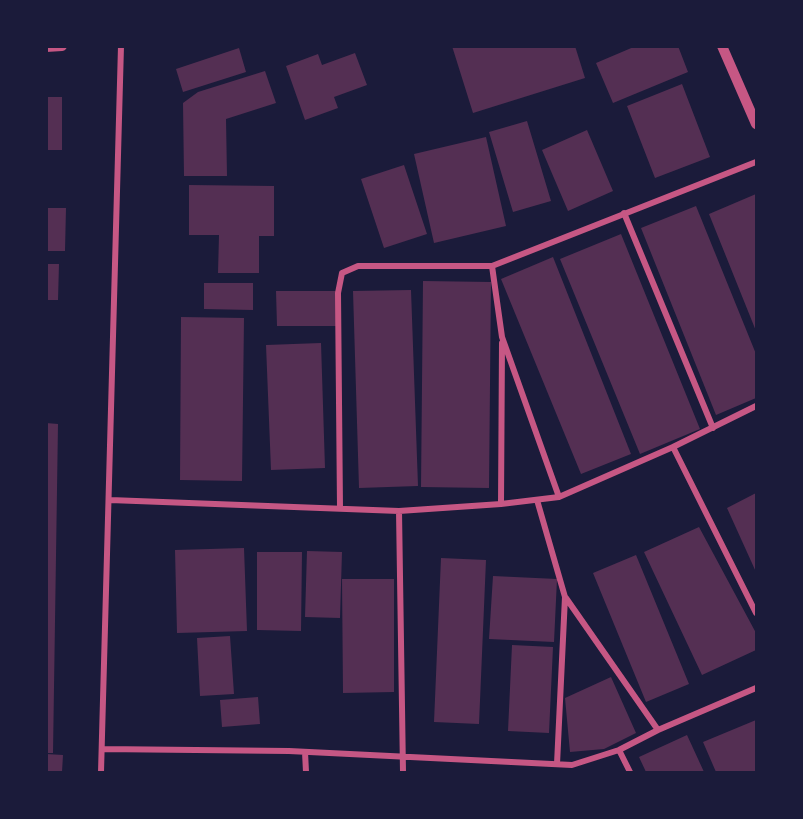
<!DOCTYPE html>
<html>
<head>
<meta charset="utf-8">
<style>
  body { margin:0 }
  #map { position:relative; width:803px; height:819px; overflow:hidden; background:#1b1b3a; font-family:"Roboto Condensed",sans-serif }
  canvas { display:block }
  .frame { position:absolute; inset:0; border:48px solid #1b1b3a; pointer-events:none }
</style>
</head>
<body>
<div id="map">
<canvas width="803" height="819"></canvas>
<div class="frame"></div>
</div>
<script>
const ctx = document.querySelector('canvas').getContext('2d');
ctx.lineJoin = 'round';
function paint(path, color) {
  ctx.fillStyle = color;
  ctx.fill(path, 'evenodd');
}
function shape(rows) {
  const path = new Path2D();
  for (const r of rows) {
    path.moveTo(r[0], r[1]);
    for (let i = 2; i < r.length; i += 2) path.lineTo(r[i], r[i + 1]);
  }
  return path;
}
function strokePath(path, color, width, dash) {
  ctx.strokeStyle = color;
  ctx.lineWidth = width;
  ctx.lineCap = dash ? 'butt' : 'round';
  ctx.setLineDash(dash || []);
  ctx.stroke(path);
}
paint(shape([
  [452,46,575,46,585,78,473,113],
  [636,46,678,46,688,72,613,103,596,63],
  [239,48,246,72,183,92,176,69],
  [355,53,367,85,334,97,338,108,305,120,286,66,318,54,322,65],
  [265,71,276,103,226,119,227,176,184,176,183,103,198,92],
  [682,84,710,157,655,178,627,106],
  [46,97,62,97,62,150,46,150],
  [527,121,551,201,513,212,489,132],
  [587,130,613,191,568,211,542,150],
  [486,137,506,226,434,243,414,154],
  [404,165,427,234,384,248,361,179],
  [189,185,274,186,274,236,259,236,259,273,218,273,219,235,189,235],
  [756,194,756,331,709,214],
  [696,206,756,354,756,398,716,415,641,228],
  [46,208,66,208,65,251,46,251],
  [621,234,700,429,640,454,560,259],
  [553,257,631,454,581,474,501,279],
  [46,264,59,264,58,300,46,300],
  [423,281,491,282,489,488,421,487],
  [204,283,253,283,253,310,204,309],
  [411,290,418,486,359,488,353,291],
  [276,291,338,291,338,326,277,326],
  [181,317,244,318,242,481,180,480],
  [321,343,325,468,271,470,266,345],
  [46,423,58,424,53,753,46,753],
  [756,493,756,572,727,508],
  [699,527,756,633,756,650,702,675,644,552],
  [244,548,247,631,177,633,175,550],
  [307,551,342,552,340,618,305,617],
  [257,552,302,552,301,631,257,630],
  [636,555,689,684,646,702,593,573],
  [441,558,486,560,479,724,434,722],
  [493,576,557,579,554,642,489,639],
  [342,579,394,579,394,692,343,693],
  [230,636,234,694,200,696,197,638],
  [512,645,553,647,549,733,508,731],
  [611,677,636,733,604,749,570,752,565,698],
  [258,697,260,724,222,727,220,700],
  [756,720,756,772,716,772,703,742],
  [687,735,704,772,646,772,639,757],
  [46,754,63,755,62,772,46,772]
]), '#542f53');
strokePath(shape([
  [624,213,713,428],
  [492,266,502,337,559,497],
  [673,447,756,613],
  [110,500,399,511,501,504,559,497,673,447,756,406],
  [537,500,565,597,557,764],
  [501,504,502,343],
  [340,508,338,293,342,273,358,266,492,266,756,162],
  [399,511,403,772],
  [566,598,658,730],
  [102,749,289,751,572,765,619,750,658,730,756,688],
  [619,750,630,772],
  [305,752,306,772],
  [101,772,121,46]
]), '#c65784', 6);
strokePath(shape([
  [722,46,756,124],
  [46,47,62,46]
]), '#c65784', 10);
</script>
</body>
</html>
